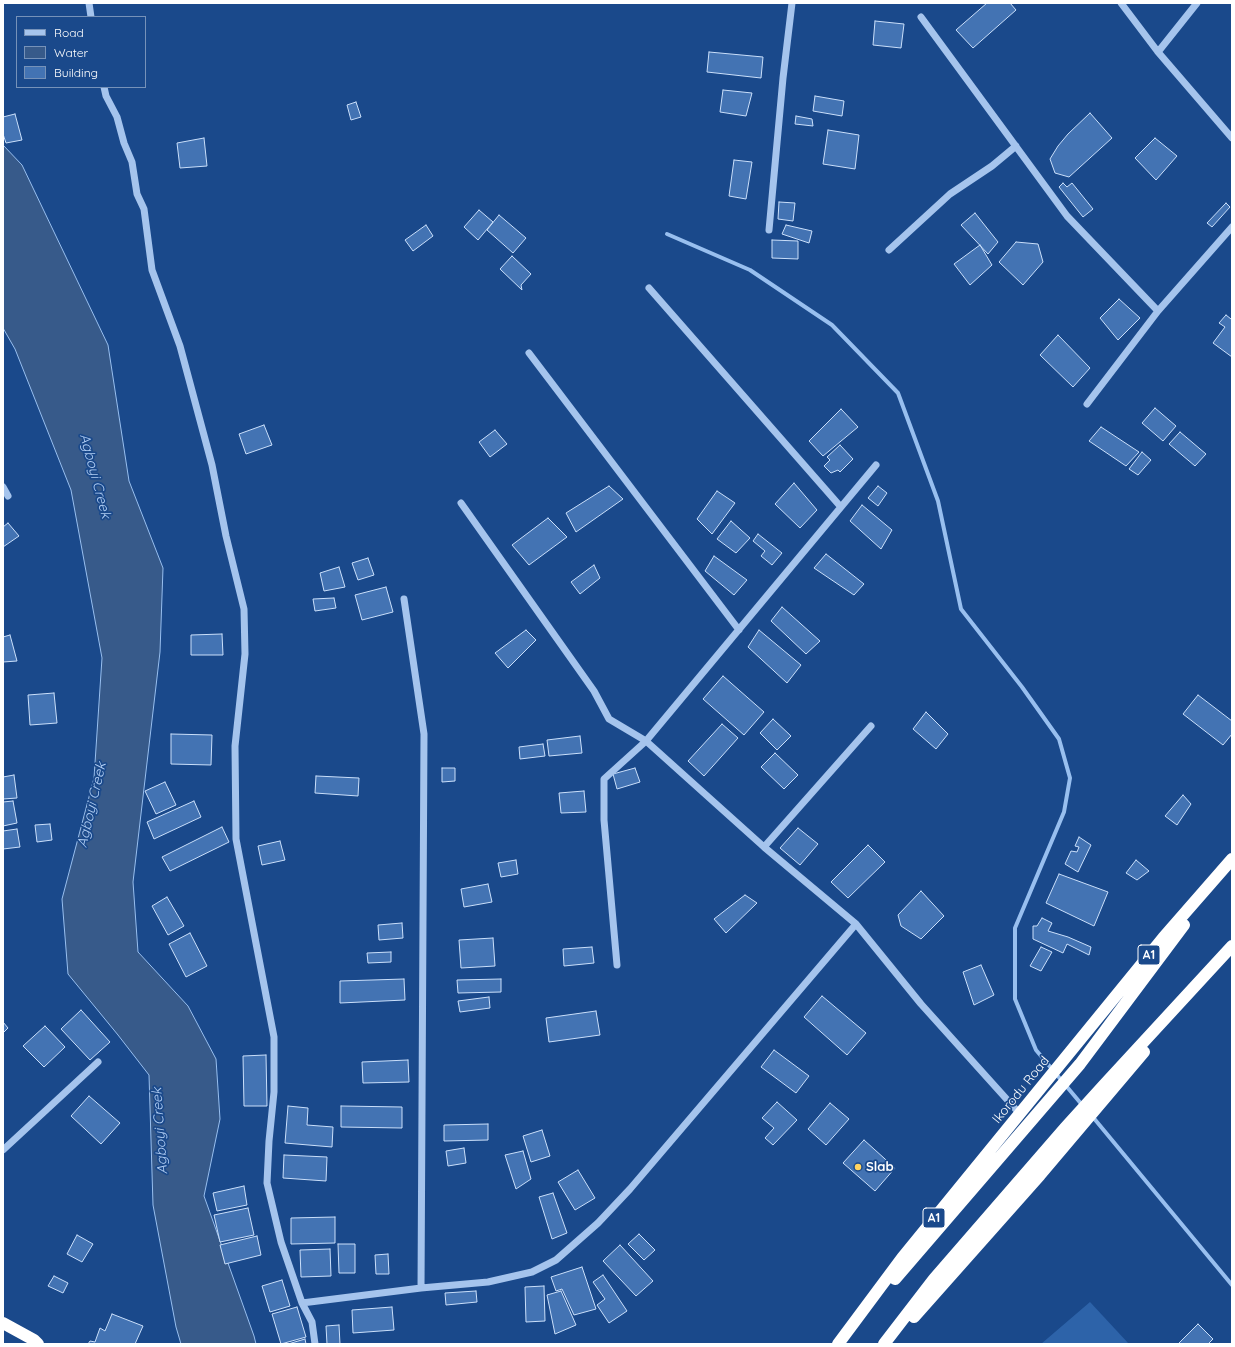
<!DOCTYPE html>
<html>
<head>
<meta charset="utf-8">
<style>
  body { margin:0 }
  #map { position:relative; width:1235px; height:1347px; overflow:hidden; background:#1a498b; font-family:Quicksand,sans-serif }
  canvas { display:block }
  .frame { position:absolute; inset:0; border:4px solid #fff; pointer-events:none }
  .legend { position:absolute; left:16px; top:16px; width:130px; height:72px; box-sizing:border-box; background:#1a498b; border:1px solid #7692b9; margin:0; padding:5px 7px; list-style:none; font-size:12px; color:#fff }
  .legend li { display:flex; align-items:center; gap:8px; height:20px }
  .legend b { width:20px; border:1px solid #7692b9 }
</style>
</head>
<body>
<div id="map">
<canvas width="1235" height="1347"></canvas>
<div class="frame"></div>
<ul class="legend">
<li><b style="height:5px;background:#a5c4ed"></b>Road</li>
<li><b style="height:11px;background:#375a8a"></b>Water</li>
<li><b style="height:11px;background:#4373b3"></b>Building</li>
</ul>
</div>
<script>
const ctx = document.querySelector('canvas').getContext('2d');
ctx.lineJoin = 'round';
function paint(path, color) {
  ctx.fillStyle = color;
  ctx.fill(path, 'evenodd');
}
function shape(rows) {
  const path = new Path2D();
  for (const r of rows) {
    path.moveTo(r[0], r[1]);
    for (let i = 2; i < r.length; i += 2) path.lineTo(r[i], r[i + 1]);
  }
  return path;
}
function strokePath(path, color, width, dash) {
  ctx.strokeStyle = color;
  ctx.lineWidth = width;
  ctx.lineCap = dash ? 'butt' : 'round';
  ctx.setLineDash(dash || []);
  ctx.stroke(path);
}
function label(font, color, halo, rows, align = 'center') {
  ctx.font = font + ' Quicksand,sans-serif';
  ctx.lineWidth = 3.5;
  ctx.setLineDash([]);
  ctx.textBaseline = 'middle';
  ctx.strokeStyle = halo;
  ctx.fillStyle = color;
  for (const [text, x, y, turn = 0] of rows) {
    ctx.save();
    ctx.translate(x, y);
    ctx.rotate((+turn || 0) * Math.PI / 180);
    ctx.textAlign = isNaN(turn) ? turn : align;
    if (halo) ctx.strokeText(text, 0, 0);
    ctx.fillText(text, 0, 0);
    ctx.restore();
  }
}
paint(shape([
  [1090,1302,1129,1344,1041,1344]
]), '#2d63a9');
const water = shape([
  [3,145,22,165,108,345,129,481,163,568,160,652,133,882,138,952,188,1006,216,1059,220,1119,204,1196,254,1336,256,1344,181,1344,176,1327,153,1205,149,1075,118,1035,68,974,62,899,94,778,102,658,71,490,15,349,3,328,3,145]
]);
paint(water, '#375a8a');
strokePath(water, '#98bfef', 1);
strokePath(shape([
  [667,234,750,270,832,325,898,393,938,501,961,609,1022,687,1059,739,1070,778,1064,812,1015,928,1015,999,1036,1050,1083,1106],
  [1092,1116,1232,1285]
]), '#98bfef', 4);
const building = shape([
  [987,3,1010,3,1016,10,973,48,956,30,987,3],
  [875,21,904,24,901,48,873,45,875,21],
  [709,52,763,57,761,78,707,72,709,52],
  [723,90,752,93,746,116,720,112,723,90],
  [815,96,844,101,842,116,813,111,815,96],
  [356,102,361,117,351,120,347,105,356,102],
  [1090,113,1112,138,1069,177,1055,173,1050,159,1058,146,1068,134,1090,113],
  [15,114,22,140,6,143,3,134,3,117,15,114],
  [796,116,812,119,813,126,795,124,796,116],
  [828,130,859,135,855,169,823,164,828,130],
  [204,138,207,166,180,168,177,143,204,138],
  [1155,138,1177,156,1156,180,1135,158,1155,138],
  [734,160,752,162,746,199,729,196,734,160],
  [1063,183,1067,187,1072,183,1093,209,1083,217,1059,187,1063,183],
  [779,202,795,203,793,221,778,219,779,202],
  [1226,203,1230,207,1212,227,1207,223,1226,203],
  [479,210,493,222,478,240,464,227,479,210],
  [975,213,998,242,988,254,961,225,975,213],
  [499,215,526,238,513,253,487,230,499,215],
  [426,225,433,236,413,251,405,240,426,225],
  [786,225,812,231,809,243,782,234,786,225],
  [772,240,798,241,798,259,772,258,772,240],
  [1016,242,1038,244,1043,262,1023,285,999,262,1016,242],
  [980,245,992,265,970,285,954,264,980,245],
  [512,256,531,274,521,285,522,290,500,269,512,256],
  [1119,299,1140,318,1118,340,1100,318,1119,299],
  [1226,315,1231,319,1232,317,1232,357,1213,343,1225,327,1219,323,1226,315],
  [1058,335,1090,368,1073,387,1040,355,1058,335],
  [1155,408,1176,426,1163,441,1142,423,1155,408],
  [841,409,858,427,823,456,809,441,841,409],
  [264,425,272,445,246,454,239,434,264,425],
  [1101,427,1139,452,1126,466,1089,441,1101,427],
  [495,430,507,444,490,457,479,442,495,430],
  [1180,432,1206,454,1195,466,1169,444,1180,432],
  [840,445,853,459,840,472,838,470,831,473,824,466,830,460,827,457,840,445],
  [1142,452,1151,460,1138,475,1129,469,1142,452],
  [794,483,817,510,800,528,775,504,794,483],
  [609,486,623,499,576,532,566,513,609,486],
  [878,486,887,493,878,506,868,498,878,486],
  [717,491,735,503,712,534,697,519,717,491],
  [862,505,892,530,881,549,850,521,862,505],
  [548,518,567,537,529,565,512,545,548,518],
  [731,521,750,538,736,553,717,539,731,521],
  [8,523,19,536,3,547,3,527,8,523],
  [758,534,782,553,772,565,761,556,765,551,753,541,758,534],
  [826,554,864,584,854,595,814,568,826,554],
  [714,556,747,580,734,595,705,571,714,556],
  [368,558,374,575,358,580,352,563,368,558],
  [594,565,600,578,580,594,571,582,594,565],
  [339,567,345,587,324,591,320,573,339,567],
  [386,587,393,612,362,620,355,595,386,587],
  [334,598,336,608,315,611,313,599,334,598],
  [782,607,820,641,806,654,771,621,782,607],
  [526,630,536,640,508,668,495,653,526,630],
  [759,630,801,665,787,683,748,647,759,630],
  [222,634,223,655,191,655,191,635,222,634],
  [10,635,17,661,3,662,3,637,10,635],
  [723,676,764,712,744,735,703,699,723,676],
  [54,693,57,723,30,725,28,695,54,693],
  [1198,695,1232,721,1232,734,1223,745,1183,714,1198,695],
  [926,712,948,734,936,749,913,729,926,712],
  [773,719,791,736,777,750,760,733,773,719],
  [722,724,738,738,704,776,688,761,722,724],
  [171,734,212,735,211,765,171,764,171,734],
  [580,736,582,753,549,756,547,740,580,736],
  [543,744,545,756,520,759,519,747,543,744],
  [775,753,798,775,784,789,761,767,775,753],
  [442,768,455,768,455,781,442,782,442,768],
  [635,768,640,782,617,789,613,774,635,768],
  [14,775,17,798,3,799,3,777,14,775],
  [316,776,359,778,358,796,315,793,316,776],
  [165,782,176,805,156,814,145,791,165,782],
  [584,791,586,812,561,813,559,793,584,791],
  [1183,795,1191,804,1177,825,1165,816,1183,795],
  [13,801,17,823,3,826,3,802,13,801],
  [194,801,201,817,154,839,147,822,194,801],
  [50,824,52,840,37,842,35,825,50,824],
  [222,827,229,842,170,871,162,857,222,827],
  [798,828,818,844,800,865,780,848,798,828],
  [17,829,20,847,3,849,3,831,17,829],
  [1079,837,1091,845,1078,872,1065,864,1071,851,1077,852,1079,847,1075,846,1079,837],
  [280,841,285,860,262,865,258,846,280,841],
  [868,845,885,862,848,898,831,882,868,845],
  [516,860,518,874,501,877,498,863,516,860],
  [1136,860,1149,871,1137,880,1126,873,1136,860],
  [1059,874,1108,892,1094,926,1046,903,1059,874],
  [488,884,492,902,464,907,461,889,488,884],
  [921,891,944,916,921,939,901,926,898,915,921,891],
  [745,895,757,903,726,933,714,919,745,895],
  [167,897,184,926,168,935,152,906,167,897],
  [1042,918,1052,923,1048,931,1068,937,1091,947,1089,955,1067,944,1063,953,1033,939,1033,926,1037,926,1042,918],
  [402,923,403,938,379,940,378,925,402,923],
  [190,933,207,966,186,977,169,944,190,933],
  [493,938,495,966,461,968,459,940,493,938],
  [592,947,594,963,564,966,563,949,592,947],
  [1041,947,1052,952,1041,971,1030,966,1041,947],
  [391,952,391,962,368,963,367,953,391,952],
  [981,965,994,995,974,1005,963,972,981,965],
  [404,979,405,1000,340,1003,340,981,404,979],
  [501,979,501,992,458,993,457,980,501,979],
  [822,996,866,1033,847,1055,804,1017,822,996],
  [489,997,490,1008,460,1012,458,1001,489,997],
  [81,1010,110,1042,90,1060,61,1029,81,1010],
  [596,1011,600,1035,549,1042,546,1018,596,1011],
  [3,1022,8,1028,3,1033,3,1022],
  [45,1026,65,1047,44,1067,23,1046,45,1026],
  [774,1050,809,1076,796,1093,761,1067,774,1050],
  [266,1055,267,1106,244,1106,243,1056,266,1055],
  [408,1060,409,1082,363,1083,362,1062,408,1060],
  [89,1096,120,1123,101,1144,71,1116,89,1096],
  [777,1102,797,1120,773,1145,765,1138,774,1128,762,1118,777,1102],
  [830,1103,849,1119,826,1145,808,1129,830,1103],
  [288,1106,308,1108,307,1125,333,1127,332,1147,285,1143,288,1106],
  [341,1106,402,1107,402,1128,341,1127,341,1106],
  [488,1124,488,1140,444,1141,444,1125,488,1124],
  [542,1130,550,1156,531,1162,523,1136,542,1130],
  [864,1140,895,1168,875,1191,843,1163,864,1140],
  [464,1148,466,1163,448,1166,446,1151,464,1148],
  [523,1151,531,1179,516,1189,505,1155,523,1151],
  [284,1155,327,1157,326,1181,283,1178,284,1155],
  [578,1170,595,1198,575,1210,558,1182,578,1170],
  [244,1186,247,1205,217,1211,213,1193,244,1186],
  [553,1193,567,1233,552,1239,539,1197,553,1193],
  [248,1208,254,1235,220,1242,214,1215,248,1208],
  [335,1217,335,1243,291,1244,291,1218,335,1217],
  [639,1234,655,1250,644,1260,628,1244,639,1234],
  [77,1235,93,1244,82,1262,67,1254,77,1235],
  [257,1236,261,1255,225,1264,220,1245,257,1236],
  [338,1244,355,1244,355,1273,339,1273,338,1244],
  [620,1245,653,1281,636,1296,603,1261,620,1245],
  [330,1249,331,1276,301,1277,300,1250,330,1249],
  [388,1254,389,1274,376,1274,375,1255,388,1254],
  [582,1267,596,1309,574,1315,562,1289,556,1291,551,1277,582,1267],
  [603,1275,627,1311,609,1323,597,1305,605,1299,593,1282,603,1275],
  [54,1276,68,1283,63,1293,48,1286,54,1276],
  [282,1280,290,1306,270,1312,262,1286,282,1280],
  [544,1286,545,1321,526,1322,525,1287,544,1286],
  [476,1291,477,1302,446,1305,445,1293,476,1291],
  [561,1291,576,1325,555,1334,547,1295,561,1291],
  [297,1307,306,1337,281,1344,272,1314,297,1307],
  [392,1307,394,1330,353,1333,352,1310,392,1307],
  [112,1314,143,1326,135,1344,88,1344,90,1341,95,1342,100,1328,105,1331,112,1314],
  [1198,1324,1213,1339,1208,1344,1178,1344,1198,1324],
  [339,1325,340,1344,327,1344,326,1326,339,1325],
  [305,1339,306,1344,288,1344,305,1339]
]);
paint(building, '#4373b3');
strokePath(building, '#cadffa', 1);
strokePath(shape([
  [89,3,91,17],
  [1121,3,1158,52,1232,138],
  [921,17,1067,216,1158,311],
  [1158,52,1197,3],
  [104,87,106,96,117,117,124,143,132,162,137,194,144,209,152,270,180,346,212,465,226,536,244,609,245,654,235,746,236,839,274,1037,274,1092,269,1141,267,1183,281,1242,302,1303,312,1322,315,1344],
  [769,230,783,78,792,3],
  [889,250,950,194,992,166,1016,146],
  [649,288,840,506],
  [529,353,739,630],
  [1087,404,1158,311,1232,227],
  [3,487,8,496],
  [461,503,594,691,609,719,646,741,764,847,856,924,921,1004,1020,1114],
  [404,599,424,734,421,1288],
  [764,847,871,726],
  [617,965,604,820,604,779,646,741,876,465],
  [3,1150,98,1062],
  [302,1303,421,1288,488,1282,532,1272,556,1260,598,1223,630,1189,856,924]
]), '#a5c4ed', 7);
strokePath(shape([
  [895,1279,1080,1064,1184,925],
  [914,1317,1040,1175,1144,1052],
  [3,1323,34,1340,38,1344],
  [838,1344,902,1258,1163,938,1232,859],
  [884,1344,934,1279,1065,1128,1103,1086,1232,946]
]), '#fff', 12);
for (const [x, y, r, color] of [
  [858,1167,4,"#ffd461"]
]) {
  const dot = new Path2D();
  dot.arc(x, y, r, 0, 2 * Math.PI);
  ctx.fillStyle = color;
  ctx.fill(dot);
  strokePath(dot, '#1a498b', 1.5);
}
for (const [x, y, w] of [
  [1149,955,22],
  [934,1218,22]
]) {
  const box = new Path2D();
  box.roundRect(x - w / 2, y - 10, w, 20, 3);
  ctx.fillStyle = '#1a498b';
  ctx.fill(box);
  strokePath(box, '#fff', 1);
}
label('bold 12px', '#fff', null, [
  ["A1",1149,955],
  ["A1",934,1218]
]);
label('13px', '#fff', '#1a498b', [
  ["Ikorodu Road",1021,1090,-51]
]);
label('bold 13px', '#fff', '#1a498b', [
  ["Slab",866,1167]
], 'left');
label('italic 14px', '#b1cef4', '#1a498b', [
  ["Agboyi Creek",95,476,75],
  ["Agboyi Creek",92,805,-77],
  ["Agboyi Creek",160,1131,-94]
]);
</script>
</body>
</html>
